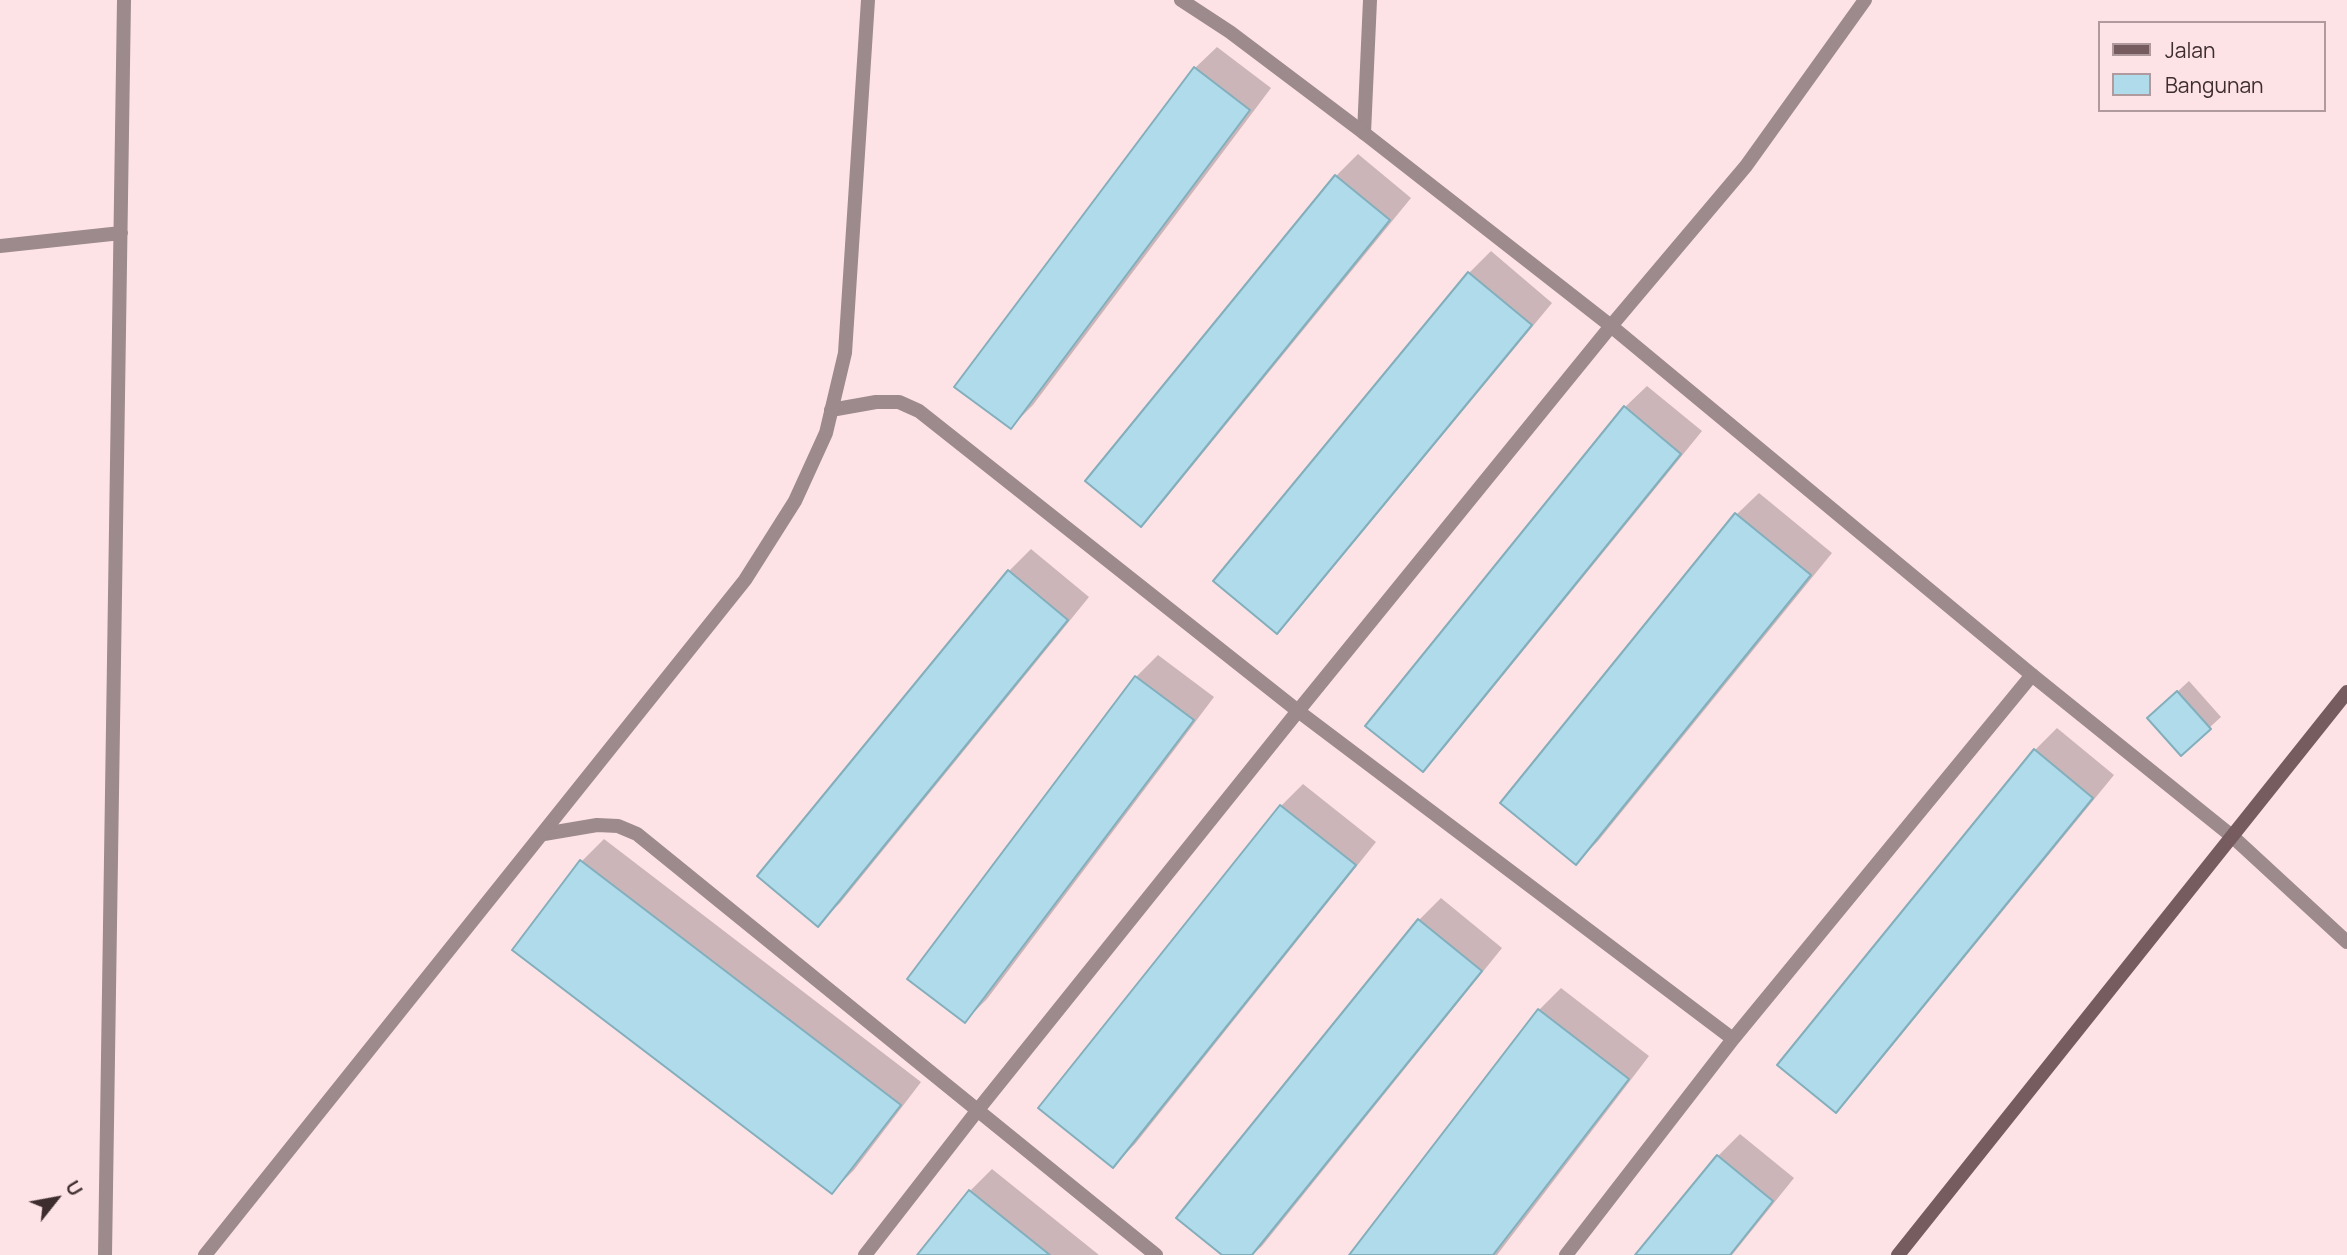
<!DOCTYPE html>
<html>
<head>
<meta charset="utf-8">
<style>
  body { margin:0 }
  #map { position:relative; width:2347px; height:1255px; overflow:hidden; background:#fee3e6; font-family:Manrope,sans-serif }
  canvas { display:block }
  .legend { position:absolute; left:2098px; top:21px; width:228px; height:91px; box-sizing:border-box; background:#fee3e6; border:2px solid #b19a9d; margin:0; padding:9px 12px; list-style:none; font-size:21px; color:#3d2d2f }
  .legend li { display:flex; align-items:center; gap:14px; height:35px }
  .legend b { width:35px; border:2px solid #b19a9d }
  .north { position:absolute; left:21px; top:1164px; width:70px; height:70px; -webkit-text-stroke:5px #fee3e6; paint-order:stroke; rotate:59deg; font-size:19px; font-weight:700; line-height:28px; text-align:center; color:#3d2d2f }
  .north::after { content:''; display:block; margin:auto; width:24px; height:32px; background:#3d2d2f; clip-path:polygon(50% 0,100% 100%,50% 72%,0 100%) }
</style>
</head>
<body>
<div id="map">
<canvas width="2347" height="1255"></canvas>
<ul class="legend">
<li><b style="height:9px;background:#765c5f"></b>Jalan</li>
<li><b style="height:19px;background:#afdbea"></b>Bangunan</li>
</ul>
<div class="north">U</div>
</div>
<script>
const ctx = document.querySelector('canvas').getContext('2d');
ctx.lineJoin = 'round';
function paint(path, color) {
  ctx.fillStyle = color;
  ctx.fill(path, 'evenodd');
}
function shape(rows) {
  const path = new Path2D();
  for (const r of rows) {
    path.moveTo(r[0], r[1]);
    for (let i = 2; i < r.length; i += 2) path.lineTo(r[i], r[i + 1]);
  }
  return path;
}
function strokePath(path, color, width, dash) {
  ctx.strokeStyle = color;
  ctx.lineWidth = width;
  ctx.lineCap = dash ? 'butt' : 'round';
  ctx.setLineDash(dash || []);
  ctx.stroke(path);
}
paint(shape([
  [1217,47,1271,88,1033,405,1011,427,1195,68],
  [1358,154,1411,198,1162,503,1140,525,1087,481,1336,176],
  [1491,251,1552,303,1298,610,1277,632,1215,581,1469,273],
  [1647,386,1702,431,1444,748,1422,770,1625,407],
  [1759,493,1832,553,1598,841,1576,863,1503,802,1737,514],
  [1031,549,1089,597,840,903,818,924,1009,571],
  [1158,655,1214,697,987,999,965,1021,910,978,1136,677],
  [2189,681,2221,717,2209,728,2161,707],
  [2057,728,2114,775,1857,1089,1835,1110,1779,1064,2035,750],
  [1303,784,1376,842,1135,1144,1113,1166,1040,1108,1281,806],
  [604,839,921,1082,854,1170,832,1192,515,950,582,861],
  [1441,898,1502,948,1262,1246,1252,1255,1224,1255,1178,1218,1419,920],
  [1561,988,1649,1056,1497,1255,1351,1255,1539,1010],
  [1740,1134,1794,1178,1732,1255,1638,1255,1718,1156],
  [992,1169,1099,1255,919,1255,970,1191]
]), '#0003');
const building = shape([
  [1194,67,1250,110,1011,429,954,387,1194,67],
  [1335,175,1390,220,1141,527,1085,481,1335,175],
  [1468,272,1532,325,1277,634,1213,581,1468,272],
  [1624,406,1681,454,1423,772,1365,726,1624,406],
  [1735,513,1811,575,1576,865,1500,803,1735,513],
  [1008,570,1068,620,818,927,757,876,1008,570],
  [1135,676,1194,720,965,1023,907,979,1135,676],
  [2177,691,2211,729,2181,756,2147,718,2177,691],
  [2034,749,2093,798,1836,1113,1777,1065,2034,749],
  [1280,805,1356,865,1113,1168,1038,1108,1280,805],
  [580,860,901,1105,832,1194,512,950,580,860],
  [1418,919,1482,971,1252,1255,1222,1255,1176,1218,1418,919],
  [1538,1009,1629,1079,1493,1255,1349,1255,1538,1009],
  [1717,1155,1773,1201,1730,1255,1635,1255,1717,1155],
  [969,1190,1050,1255,917,1255,969,1190]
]);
paint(building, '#afdbea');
strokePath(building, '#83aebc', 2);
strokePath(shape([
  [1364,133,1370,0],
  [831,410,876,402,899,402,919,411,1298,711,1733,1039],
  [544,834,597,825,618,826,637,834,1156,1255],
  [865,1255,977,1111,1298,711,1611,326,1746,166,1865,0],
  [1566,1255,1733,1039,2032,675]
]), '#9c8a8c', 14);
strokePath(shape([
  [1181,0,1230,32,1364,133,1611,326,2032,675,2233,837,2347,942],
  [0,246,121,233],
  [105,1255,124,0],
  [205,1255,745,580,795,501,826,433,845,353,868,0]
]), '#9c8a8c', 14);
strokePath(shape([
  [1898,1255,2347,692]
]), '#765c5f', 14);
</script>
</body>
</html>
